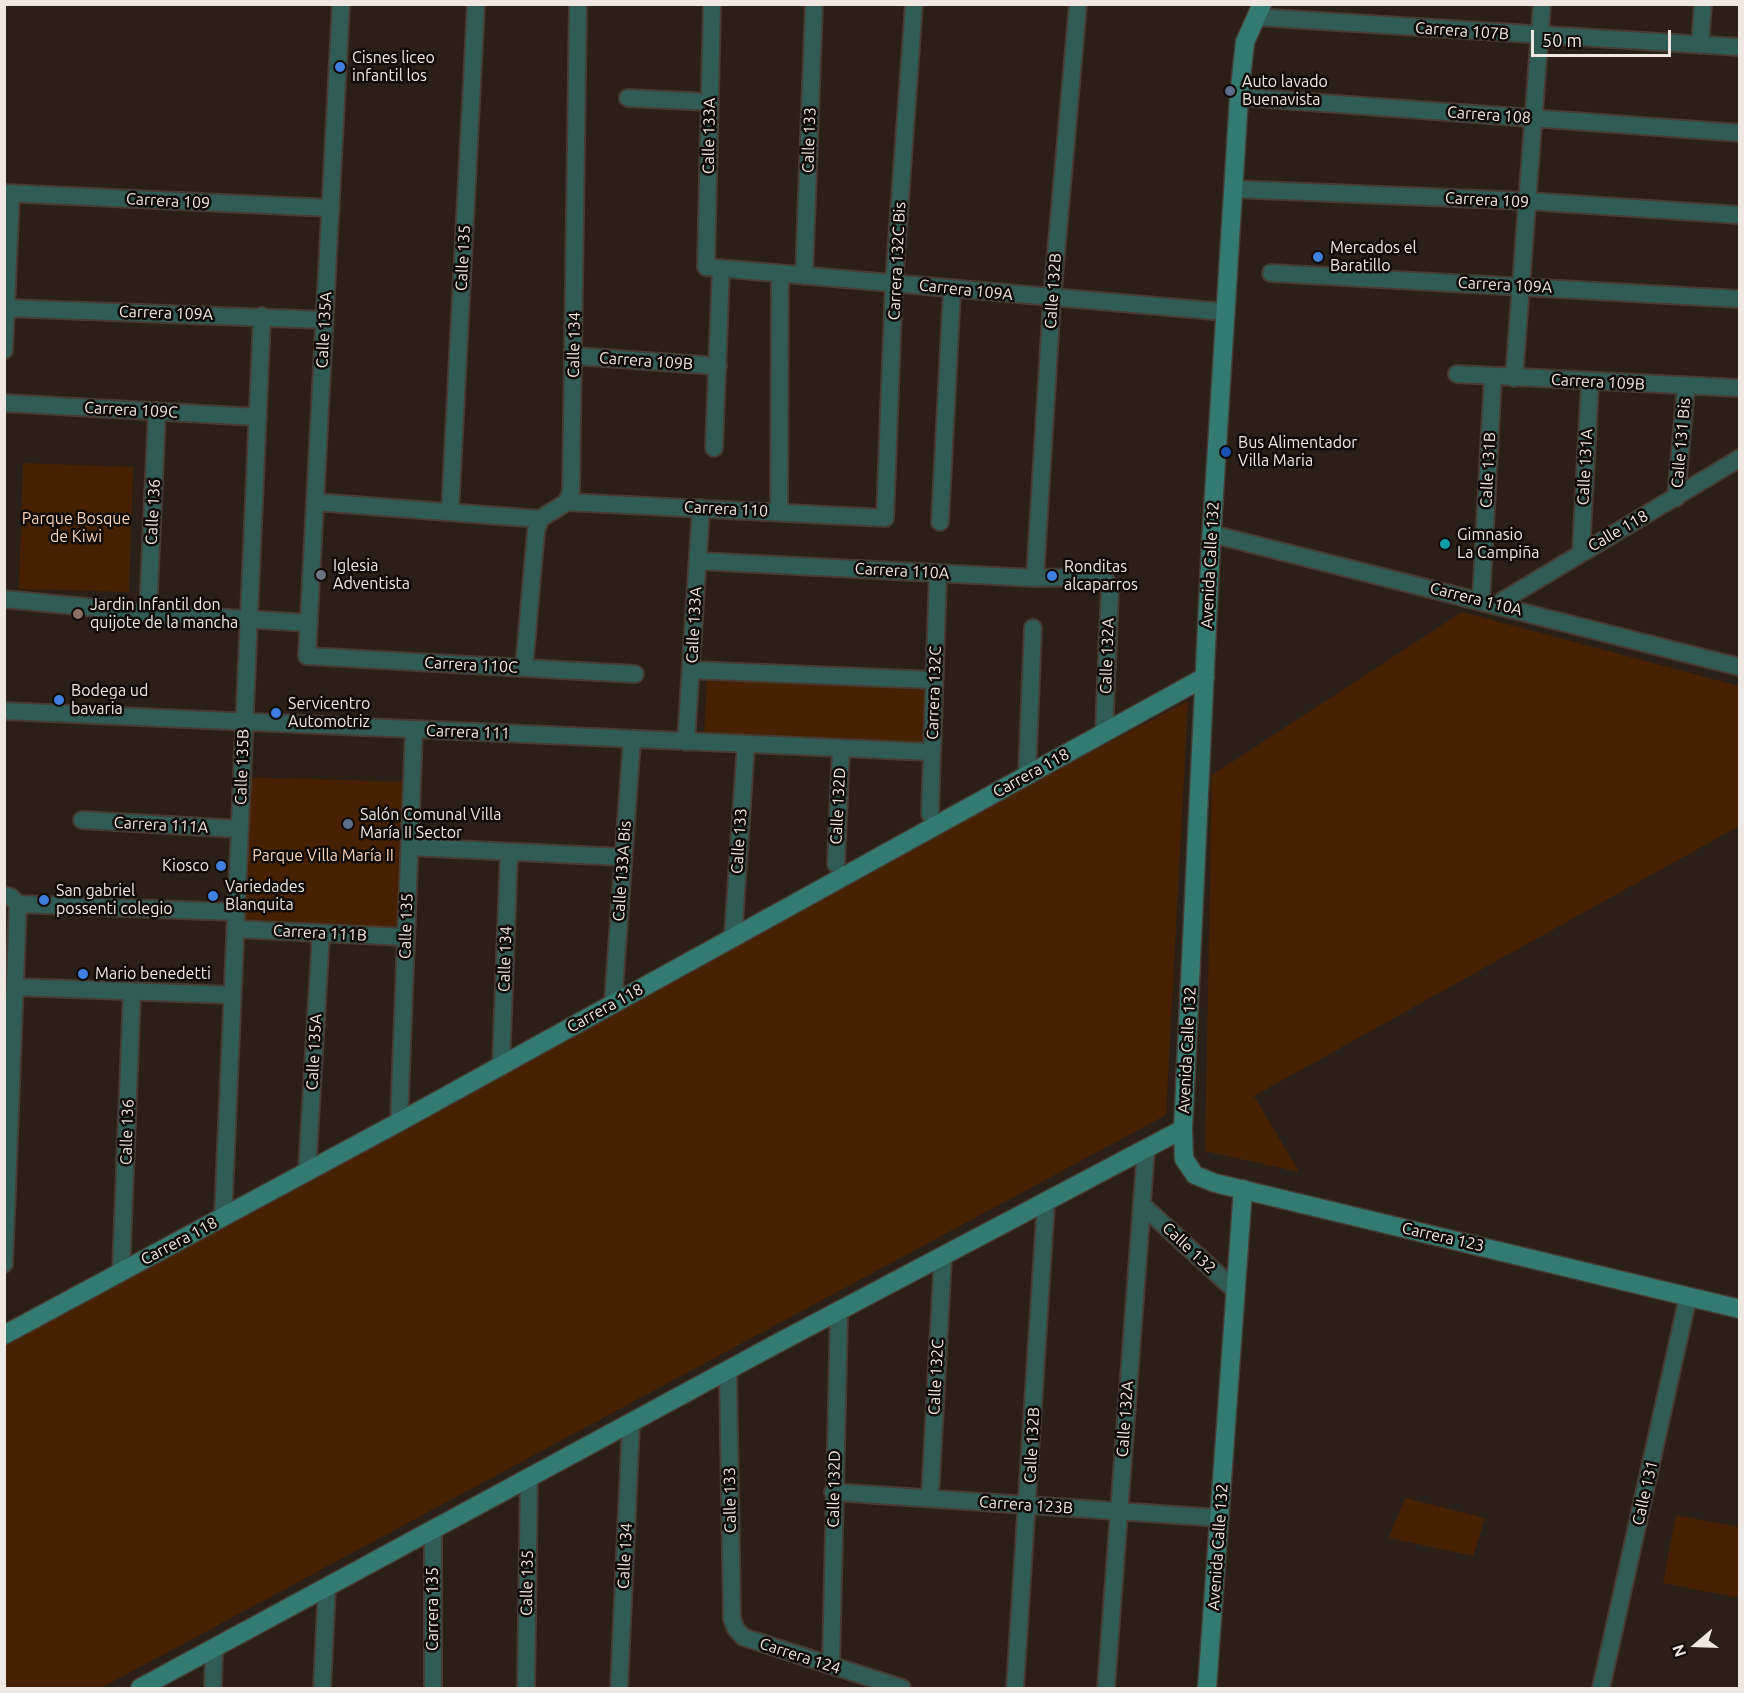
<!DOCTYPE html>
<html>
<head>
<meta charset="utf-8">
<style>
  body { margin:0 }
  #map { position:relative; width:1744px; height:1693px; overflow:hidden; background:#2b2018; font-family:Ubuntu,sans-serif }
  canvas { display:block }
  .frame { position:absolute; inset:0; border:6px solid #efe7e1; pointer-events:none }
  .north { position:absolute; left:1666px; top:1615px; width:60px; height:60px; -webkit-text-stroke:4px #100b08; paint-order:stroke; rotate:251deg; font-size:16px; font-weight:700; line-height:24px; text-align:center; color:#efe7e1 }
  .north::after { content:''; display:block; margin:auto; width:21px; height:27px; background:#efe7e1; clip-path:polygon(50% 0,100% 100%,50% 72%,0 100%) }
  .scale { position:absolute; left:1531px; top:30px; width:140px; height:27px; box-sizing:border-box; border:3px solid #efe7e1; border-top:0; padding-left:8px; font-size:18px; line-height:21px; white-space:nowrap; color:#efe7e1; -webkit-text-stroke:4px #100b08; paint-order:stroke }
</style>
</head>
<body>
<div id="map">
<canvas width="1744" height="1693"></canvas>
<div class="frame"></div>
<div class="north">N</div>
<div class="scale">50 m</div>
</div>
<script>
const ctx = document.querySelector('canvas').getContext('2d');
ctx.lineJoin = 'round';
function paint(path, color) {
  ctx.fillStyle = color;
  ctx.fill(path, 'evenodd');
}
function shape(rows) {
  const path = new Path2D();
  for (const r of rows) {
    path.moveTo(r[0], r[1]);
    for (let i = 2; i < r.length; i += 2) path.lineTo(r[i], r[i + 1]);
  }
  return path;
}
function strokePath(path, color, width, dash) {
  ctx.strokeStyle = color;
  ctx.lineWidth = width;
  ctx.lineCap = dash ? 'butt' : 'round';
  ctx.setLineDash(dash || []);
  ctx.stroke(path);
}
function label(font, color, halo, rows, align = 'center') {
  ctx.font = font + ' Ubuntu,sans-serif';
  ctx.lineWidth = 5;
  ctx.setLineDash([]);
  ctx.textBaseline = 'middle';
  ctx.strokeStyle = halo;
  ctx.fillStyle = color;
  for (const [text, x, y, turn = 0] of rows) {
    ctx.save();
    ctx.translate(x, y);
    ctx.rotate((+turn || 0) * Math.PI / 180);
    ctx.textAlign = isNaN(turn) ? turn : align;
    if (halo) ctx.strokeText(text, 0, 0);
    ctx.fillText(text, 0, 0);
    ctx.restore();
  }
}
paint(shape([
  [23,463,133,467,129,592,19,589],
  [1462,612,1739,686,1739,826,1254,1096,1299,1172,1205,1151,1212,775],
  [707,678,927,688,925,746,704,736],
  [1188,701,1166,1115,101,1688,5,1688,4,1345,1024,787],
  [241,777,412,782,406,937,235,929],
  [1405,1498,1485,1518,1473,1556,1389,1538],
  [1676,1515,1739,1527,1739,1598,1663,1583]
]), '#462203');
const street = shape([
  [341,4,307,656,635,674],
  [712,4,706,267,1226,312],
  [1256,17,1740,47],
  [1700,45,1703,4],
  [1239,97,1740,133],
  [628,98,710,102],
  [1233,189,1527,201,1740,215],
  [4,193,331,208],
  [1271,273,1740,299],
  [804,276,814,4],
  [6,308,325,320],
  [4,350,11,194],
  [575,356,718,366],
  [1457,374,1740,388],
  [1514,378,1542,4],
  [4,403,258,417],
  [714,448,721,268],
  [1676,498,1686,387],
  [315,502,540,519],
  [567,502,885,518,894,283,914,4],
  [450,512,476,4],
  [779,512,780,274],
  [940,522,952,290],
  [1212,534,1740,667],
  [1581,552,1590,382],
  [698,561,1035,578,1099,577,1106,581,1110,589,1104,732],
  [1035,578,1052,299,1078,4],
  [4,599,148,613,309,623],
  [1481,601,1493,376],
  [1497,604,1740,458],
  [148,613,157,411],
  [524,668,536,531,540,519,567,502,571,491,578,4],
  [691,670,934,680],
  [4,711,932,752],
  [686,742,701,508],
  [1027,775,1033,628],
  [930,814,938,573],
  [82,820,239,829],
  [410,847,623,857],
  [836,864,841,748],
  [4,895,11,897,18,904,236,912],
  [235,929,406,937],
  [733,937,746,744],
  [16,987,232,995],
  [613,1003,632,739],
  [501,1066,509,852],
  [399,1122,414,730],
  [307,1172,321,933],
  [1142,1205,1236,1291],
  [223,1217,262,316],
  [4,1264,18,904],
  [121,1272,132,991],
  [728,1370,732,1619,736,1629,743,1637,902,1688],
  [833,1492,1220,1518],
  [930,1498,943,1256],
  [433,1530,433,1688],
  [831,1665,839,1313],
  [213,1688,214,1648],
  [322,1688,327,1587],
  [526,1688,529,1478],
  [619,1688,631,1423],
  [1015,1688,1046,1201],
  [1106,1688,1146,1149],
  [1601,1688,1688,1297]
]);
const secondary = shape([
  [1262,4,1245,42,1239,97,1211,542,1183,1129,1184,1159,1195,1175,1215,1183,1740,1309],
  [4,1335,399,1122,1205,677],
  [140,1688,776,1344,1183,1129],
  [1207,1688,1243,1189]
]);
strokePath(street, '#463c34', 20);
strokePath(secondary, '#463c34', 21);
strokePath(street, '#315b55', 16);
strokePath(secondary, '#337a71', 18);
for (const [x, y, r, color] of [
  [340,67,6,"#3f7fe0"],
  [1230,91,6,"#5c6f8a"],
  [1318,257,6,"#3f7fe0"],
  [1226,452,6,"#1a4fb4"],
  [1445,544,6,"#0f9aa8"],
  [321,575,6,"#6b7280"],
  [1052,576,6,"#3f7fe0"],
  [78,614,6,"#8d6e63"],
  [59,700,6,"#3f7fe0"],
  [276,713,6,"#3f7fe0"],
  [348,824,6,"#5c6f8a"],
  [221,866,6,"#3f7fe0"],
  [213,896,6,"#3f7fe0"],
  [44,900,6,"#3f7fe0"],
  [83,974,6,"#3f7fe0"]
]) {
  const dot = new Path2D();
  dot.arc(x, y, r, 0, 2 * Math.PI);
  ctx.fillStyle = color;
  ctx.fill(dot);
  strokePath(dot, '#100b08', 2);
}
label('16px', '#efe7e1', '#100b08', [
  ["Carrera 107B",1462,31,4],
  ["Carrera 108",1489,115,4],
  ["Calle 133A",709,136,-89],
  ["Calle 133",809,140,-88],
  ["Carrera 109",1487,200,3],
  ["Carrera 109",168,201,3],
  ["Calle 135",463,258,-87],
  ["Carrera 132C Bis",897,261,-87],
  ["Carrera 109A",1505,285,3],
  ["Carrera 109A",966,290,6],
  ["Calle 132B",1053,291,-86],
  ["Carrera 109A",166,313,2],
  ["Calle 135A",324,330,-87],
  ["Calle 134",574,345,-89],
  ["Carrera 109B",646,361,4],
  ["Carrera 109B",1598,382,3],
  ["Carrera 109C",131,410,3],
  ["Calle 131 Bis",1681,443,-85],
  ["Calle 131A",1585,467,-87],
  ["Calle 131B",1488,470,-87],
  ["Carrera 110",726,509,3],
  ["Calle 136",153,512,-87],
  ["Calle 118",1618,531,-30],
  ["Avenida Calle 132",1210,565,-87],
  ["Carrera 110A",902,571,3],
  ["Carrera 110A",1476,599,14],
  ["Calle 133A",694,625,-87],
  ["Calle 132A",1107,656,-88],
  ["Carrera 110C",471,665,3],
  ["Carrera 132C",934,693,-88],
  ["Carrera 111",468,732,2],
  ["Calle 135B",242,767,-88],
  ["Carrera 118",1031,773,-29],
  ["Calle 132D",838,806,-87],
  ["Carrera 111A",161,825,3],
  ["Calle 133",739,841,-86],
  ["Calle 133A Bis",622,871,-86],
  ["Calle 135",406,926,-88],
  ["Carrera 111B",320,933,3],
  ["Calle 134",505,959,-88],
  ["Carrera 118",605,1008,-29],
  ["Avenida Calle 132",1187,1050,-87],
  ["Calle 135A",314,1052,-87],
  ["Calle 136",127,1132,-88],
  ["Carrera 123",1443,1237,13],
  ["Carrera 118",179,1241,-28],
  ["Calle 132",1189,1248,43],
  ["Calle 132C",936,1377,-87],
  ["Calle 132A",1125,1419,-86],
  ["Calle 132B",1032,1445,-87],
  ["Calle 132D",834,1489,-89],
  ["Calle 131",1645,1493,-77],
  ["Calle 133",730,1500,-91],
  ["Carrera 123B",1026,1505,4],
  ["Avenida Calle 132",1218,1547,-86],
  ["Calle 134",625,1556,-87],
  ["Calle 135",527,1583,-89],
  ["Carrera 135",433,1609,-90],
  ["Carrera 124",800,1656,18]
]);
label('16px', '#efe7e1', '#100b08', [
  ["Cisnes liceo",352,58],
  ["infantil los",352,76],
  ["Auto lavado",1242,82],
  ["Buenavista",1242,100],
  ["Mercados el",1330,248],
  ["Baratillo",1330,266],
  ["Bus Alimentador",1238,443],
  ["Villa Maria",1238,461],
  ["Gimnasio",1457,535],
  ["La Campiña",1457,553],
  ["Iglesia",333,566],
  ["Adventista",333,584],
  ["Ronditas",1064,567],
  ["alcaparros",1064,585],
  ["Jardin Infantil don",90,605],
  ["quijote de la mancha",90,623],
  ["Bodega ud",71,691],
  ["bavaria",71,709],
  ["Servicentro",288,704],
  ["Automotriz",288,722],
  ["Salón Comunal Villa",360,815],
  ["María II Sector",360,833],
  ["Kiosco",209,866,"right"],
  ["Variedades",225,887],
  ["Blanquita",225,905],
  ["San gabriel",56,891],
  ["possenti colegio",56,909],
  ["Mario benedetti",95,974]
], 'left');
label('16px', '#f8d2b8', '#100b08', [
  ["Parque Bosque",76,519],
  ["de Kiwi",76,537],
  ["Parque Villa María II",323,856]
]);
</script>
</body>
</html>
